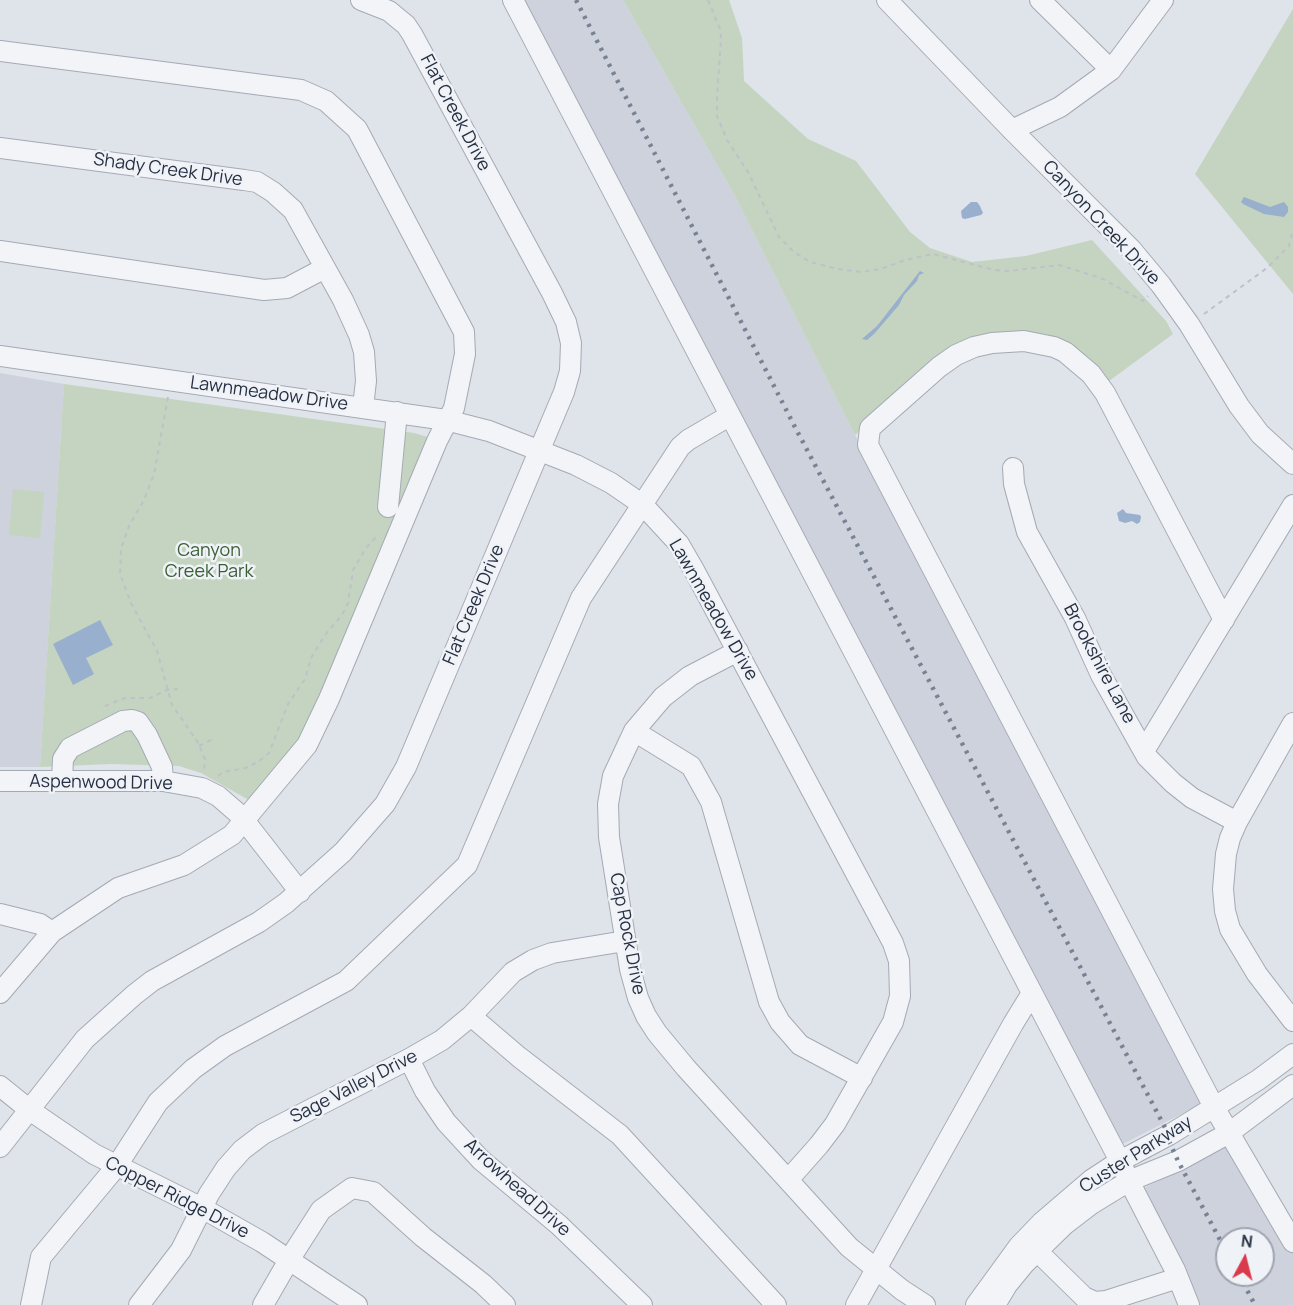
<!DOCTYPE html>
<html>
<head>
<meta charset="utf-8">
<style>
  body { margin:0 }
  #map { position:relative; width:1293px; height:1305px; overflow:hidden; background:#dfe3ea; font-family:Manrope,sans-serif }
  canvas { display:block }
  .north { position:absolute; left:1215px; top:1227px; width:60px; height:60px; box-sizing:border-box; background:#eff2f7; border:2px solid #9fa4af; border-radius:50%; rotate:7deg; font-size:16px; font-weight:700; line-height:24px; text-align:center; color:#273042 }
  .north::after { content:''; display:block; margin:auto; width:21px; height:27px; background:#d93b4c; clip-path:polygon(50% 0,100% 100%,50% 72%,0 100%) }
</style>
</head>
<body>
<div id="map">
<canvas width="1293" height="1305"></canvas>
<div class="north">N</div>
</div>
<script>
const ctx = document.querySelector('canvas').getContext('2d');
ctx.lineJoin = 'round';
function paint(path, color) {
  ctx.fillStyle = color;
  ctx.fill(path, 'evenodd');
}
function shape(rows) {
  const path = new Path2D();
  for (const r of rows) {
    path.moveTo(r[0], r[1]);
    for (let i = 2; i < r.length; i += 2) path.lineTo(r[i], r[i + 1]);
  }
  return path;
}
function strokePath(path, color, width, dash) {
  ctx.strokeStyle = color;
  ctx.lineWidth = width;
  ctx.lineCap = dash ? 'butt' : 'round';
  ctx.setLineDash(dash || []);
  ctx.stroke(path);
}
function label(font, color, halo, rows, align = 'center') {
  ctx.font = font + ' Manrope,sans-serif';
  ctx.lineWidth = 5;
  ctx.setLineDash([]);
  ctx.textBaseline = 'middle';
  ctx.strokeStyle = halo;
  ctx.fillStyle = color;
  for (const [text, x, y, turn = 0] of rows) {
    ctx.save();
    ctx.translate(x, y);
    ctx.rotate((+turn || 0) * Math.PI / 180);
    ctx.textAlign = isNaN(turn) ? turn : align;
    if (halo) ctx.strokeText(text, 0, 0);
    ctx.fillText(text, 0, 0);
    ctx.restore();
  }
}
paint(shape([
  [523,0,623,0,735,196,855,435,1203,1103,1121,1145],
  [0,373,64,384,40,767,0,767],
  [1228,1145,1293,1253,1293,1305,1199,1305,1182,1268,1140,1190],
  [1227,1239,1263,1239,1263,1275,1227,1275]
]), '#cdd2dc');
paint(shape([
  [623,0,729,0,742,38,744,81,808,139,856,161,910,232,930,248,972,262,1026,256,1092,240,1166,321,1173,334,1109,381,1046,337,969,342,893,401,855,435,735,196],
  [1293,9,1293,294,1195,174],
  [64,384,414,433,431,438,300,740,253,798,247,799,201,773,179,766,111,764,40,767],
  [13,489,44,492,40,538,9,535]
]), '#c4d4c0');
paint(shape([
  [1244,197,1270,207,1284,202,1288,207,1288,212,1284,217,1264,214,1243,204,1241,202],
  [971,202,977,202,980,206,983,213,981,215,965,219,962,218,961,211],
  [920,271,924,273,919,275,917,281,904,295,899,305,874,334,867,340,862,339,877,326],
  [1123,509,1126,513,1140,515,1141,517,1140,522,1137,524,1132,521,1125,523,1119,521,1117,513],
  [100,620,113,645,86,658,94,674,73,685,53,644]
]), '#98afcd');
const minor = shape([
  [513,0,1120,1161,1129,1181,1175,1270,1189,1305],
  [887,0,1012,130,1131,249,1161,285,1189,324,1239,406,1260,434,1293,464],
  [1040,0,1111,70],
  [0,51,301,90,326,101,357,129,464,332,465,354,454,408,437,441,329,699,307,745,232,835,184,865,118,888,52,932,0,993],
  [1012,130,1060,107,1111,70,1163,0],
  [0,148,244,180,257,182,273,192,293,210,343,300,359,335,364,352,366,381,363,407],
  [0,251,264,290,287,288,325,268],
  [0,356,446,420,489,431,576,465,611,483,643,505,679,544,694,570,893,943,899,961,900,996,893,1022,835,1124,819,1145,788,1180],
  [1013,468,1014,484,1027,532,1075,618,1101,675,1147,757,1173,783,1192,798,1237,822],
  [388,507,397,412],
  [1224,620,1105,393,1091,374,1065,352,1054,347,1024,341,992,343,974,347,956,355,939,367,870,428,868,445,1214,1107,1293,1242],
  [738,651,690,676,663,697,634,731,613,776,608,804,609,837,630,969,638,998,646,1016,657,1033,686,1068,849,1247,902,1290,925,1305],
  [1293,723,1237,822,1230,838,1226,854,1223,889,1225,911,1230,929,1257,974,1293,1021],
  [634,731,691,766,711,802,769,1002,780,1022,800,1045,862,1078],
  [1144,751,1293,505],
  [0,781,163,781,202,788,218,796,240,815,300,892],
  [62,781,63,759,70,748,123,721,132,720,138,722,147,735,162,767,163,781],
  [0,914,40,924,52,932],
  [471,1016,519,1057,620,1135,776,1305],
  [409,1059,425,1091,446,1122,481,1160,559,1225,642,1305],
  [0,1086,31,1111,94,1154,202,1208,262,1242,357,1305],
  [0,1147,85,1039,134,995,152,981,259,922,286,903,343,852,385,804,406,767,564,392,570,371,571,343,566,322,552,293,412,34,406,25,389,11,361,0],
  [1037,1251,1084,1297,1095,1302,1106,1301,1178,1278],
  [31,1305,41,1257,116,1167,158,1102,193,1069,225,1046,346,981,467,865,581,598,680,447,688,440,729,416],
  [139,1305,181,1250,209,1194,226,1168,242,1150,263,1134,409,1059,442,1040,471,1016,513,972,533,960,552,953,625,941],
  [263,1305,289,1260,321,1210,352,1188,373,1192,423,1237,483,1284,505,1305],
  [856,1305,1013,1024,1032,993],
  [976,1305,1019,1246,1042,1222,1091,1180,1120,1161,1169,1135,1258,1080,1293,1054],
  [995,1305,1007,1285,1025,1263,1064,1225,1090,1205,1129,1181,1178,1161,1229,1133,1293,1085]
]);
strokePath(minor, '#a4aab4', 22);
strokePath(shape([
  [708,0,720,29,721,38,717,98,717,116,727,140,748,172,779,237,794,252,810,262,838,269,861,272,881,269,905,260,933,254,994,270,1009,271,1059,265,1101,278,1143,301,1148,296],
  [1204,314,1267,268,1289,246,1293,230],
  [168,397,154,474,144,500,129,526,121,549,120,574,131,603,157,651,172,705,197,741,202,752,205,759,204,770],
  [105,706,125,698,150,698,167,690,178,689],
  [199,746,215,738],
  [218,776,223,772,245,768,258,762,269,753,288,704,305,679,311,658,325,635,342,615,348,603,353,570,366,548,378,535]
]), '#bec1c9', 2, [4.5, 4.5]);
strokePath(minor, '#f3f4f8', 20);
strokePath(shape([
  [576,0,796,429,1169,1135,1168,1139,1178,1161,1227,1253],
  [1239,1275,1255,1305]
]), '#788295', 4.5, [3, 6]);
label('18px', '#273042', '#eff2f7', [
  ["Flat Creek Drive",455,113,62],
  ["Shady Creek Drive",168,170,8],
  ["Canyon Creek Drive",1101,223,47],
  ["Lawnmeadow Drive",269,394,8],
  ["Flat Creek Drive",474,605,-67],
  ["Lawnmeadow Drive",713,610,60],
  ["Brookshire Lane",1099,664,62],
  ["Aspenwood Drive",101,783,1],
  ["Cap Rock Drive",627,934,79],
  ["Sage Valley Drive",354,1087,-27],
  ["Custer Parkway",1136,1155,-32],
  ["Arrowhead Drive",517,1188,42],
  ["Copper Ridge Drive",177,1198,27]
]);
label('18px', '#3a5f33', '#eff2f7', [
  ["Canyon",209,551],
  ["Creek Park",209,572]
]);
</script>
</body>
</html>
